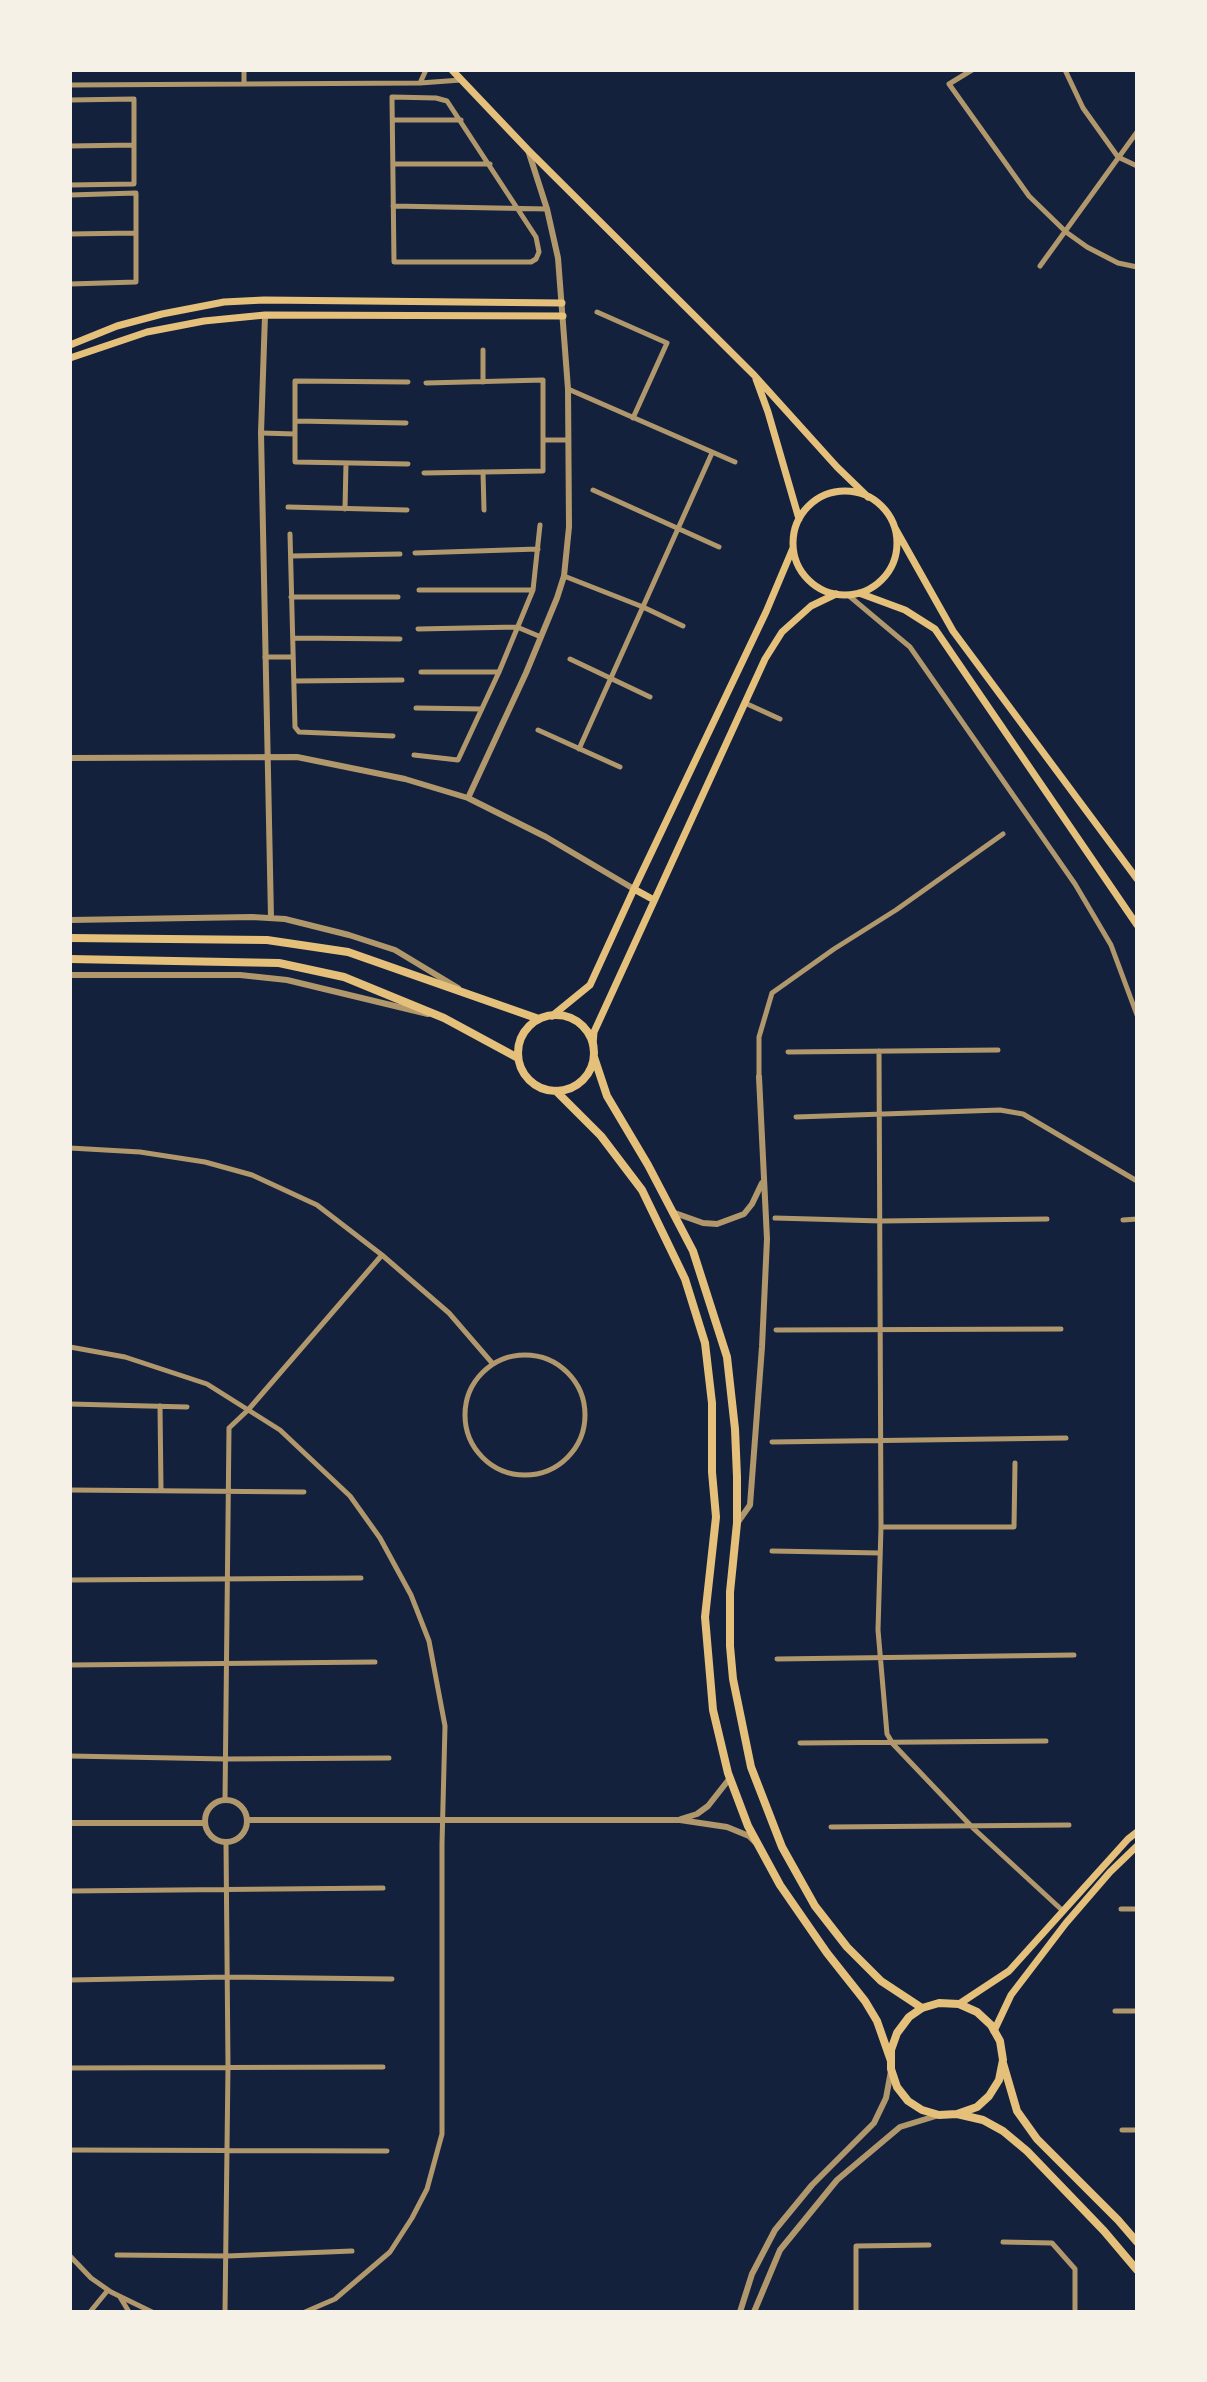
<!DOCTYPE html>
<html>
<head>
<meta charset="utf-8">
<style>
  body { margin:0 }
  #map { position:relative; width:1207px; height:2382px; overflow:hidden; background:#14213d; font-family:"Source Serif 4",serif }
  canvas { display:block }
  .frame { position:absolute; inset:0; border:72px solid #f6f1e7; pointer-events:none }
</style>
</head>
<body>
<div id="map">
<canvas width="1207" height="2382"></canvas>
<div class="frame"></div>
</div>
<script>
const ctx = document.querySelector('canvas').getContext('2d');
ctx.lineJoin = 'round';
function shape(rows) {
  const path = new Path2D();
  for (const r of rows) {
    if (r.length === 3) {
      path.moveTo(r[0] + r[2], r[1]);
      path.arc(r[0], r[1], r[2], 0, 2 * Math.PI);
      continue;
    }
    path.moveTo(r[0], r[1]);
    for (let i = 2; i < r.length; i += 2) path.lineTo(r[i], r[i + 1]);
  }
  return path;
}
function strokePath(path, color, width, dash) {
  ctx.strokeStyle = color;
  ctx.lineWidth = width;
  ctx.lineCap = dash ? 'butt' : 'round';
  ctx.setLineDash(dash || []);
  ctx.stroke(path);
}
strokePath(shape([
  [972,70,949,84,1029,196,1066,232,1087,247,1118,263,1137,267],
  [1065,70,1083,108,1118,157,1137,166],
  [420,83,426,70],
  [244,84,244,70],
  [70,85,420,83,461,80],
  [392,97,436,98,447,101,536,237,539,252,536,259,531,262,394,262,392,97],
  [70,100,134,99,134,184,70,185],
  [393,120,461,120],
  [70,146,134,145],
  [393,164,490,164],
  [70,195,136,193,136,282,70,284],
  [393,206,547,209],
  [70,234,135,233],
  [1040,266,1137,132],
  [597,312,667,343,633,418],
  [408,382,295,381,295,462,408,464],
  [483,382,483,350],
  [568,389,735,462],
  [295,421,406,423],
  [261,433,295,434],
  [543,440,567,440],
  [483,472,484,510],
  [424,473,543,471,543,380,426,383],
  [593,490,719,547],
  [288,507,407,510],
  [345,509,346,463],
  [290,534,295,727,299,732,393,736],
  [415,553,538,549],
  [291,556,400,554],
  [564,576,643,607,683,626],
  [419,590,533,590],
  [848,595,910,647,1075,884,1111,945,1137,1015],
  [291,597,398,597],
  [418,629,517,627,541,637],
  [293,638,400,639],
  [265,657,293,657],
  [570,659,650,697],
  [421,672,499,672],
  [294,681,402,680],
  [745,703,780,719],
  [416,708,482,709],
  [538,730,620,767],
  [579,749,712,453],
  [414,755,458,760,499,672,533,590,540,525],
  [879,1051,881,1527,878,1630,887,1734,893,1744,973,1828,1063,1911],
  [788,1052,998,1050],
  [759,1077,759,1037,772,993,834,949,896,910,1003,834],
  [796,1117,1000,1110,1023,1114,1137,1181],
  [70,1148,140,1152,205,1162,252,1175,317,1205,382,1255,449,1313,493,1364],
  [775,1218,881,1221,1047,1219],
  [1123,1220,1137,1219],
  [776,1330,1061,1329],
  [70,1347,125,1357,207,1384,280,1430,350,1496,380,1538,411,1595,429,1641,445,1726,442,1844,442,2134,427,2189,412,2218,390,2252,335,2299,305,2312],
  [525,1415,60],
  [70,1404,187,1407],
  [160,1406,161,1490],
  [772,1442,1066,1438],
  [70,1490,304,1492],
  [881,1527,1014,1527,1015,1463],
  [772,1551,880,1553],
  [70,1580,361,1578],
  [777,1659,1074,1655],
  [70,1665,375,1662],
  [800,1743,1046,1741],
  [70,1756,226,1759,389,1758],
  [225,1800,229,1428,248,1410,382,1255],
  [831,1827,1069,1825],
  [70,1891,383,1888],
  [1121,1909,1137,1909],
  [70,1980,227,1977,392,1979],
  [1115,2011,1137,2011],
  [70,2068,383,2067],
  [1122,2130,1137,2130],
  [70,2150,387,2151],
  [1003,2242,1052,2243,1075,2269,1075,2312],
  [117,2255,227,2256,352,2251],
  [70,2256,91,2278,111,2292,152,2312],
  [120,2297,129,2312],
  [90,2312,108,2290],
  [225,2312,228,2066,226,1842],
  [856,2312,856,2246,929,2245]
]), '#b1986c', 5);
strokePath(shape([
  [265,315,261,433,271,918],
  [70,758,297,757,405,779,468,798,546,837,634,889],
  [468,798,526,673,557,598,564,576,569,527,568,389,558,258,547,209,528,150],
  [70,920,252,917,285,919,349,935,395,950,458,988],
  [70,975,240,975,287,980,428,1014],
  [672,1212,703,1223,717,1224,744,1214,752,1204,762,1183],
  [738,1522,750,1505,762,1347,767,1239,759,1077],
  [226,1821,21],
  [681,1819,697,1814,708,1806,730,1778],
  [247,1820,680,1820,727,1827,749,1836,755,1842],
  [70,1823,205,1823],
  [740,2312,752,2274,775,2230,812,2185,874,2123,886,2098,891,2071],
  [754,2312,780,2250,837,2180,900,2127,939,2115]
]), '#b1986c', 6);
strokePath(shape([
  [452,70,528,150,754,375,837,467,868,497],
  [70,345,117,326,162,314,224,302,264,300,562,303],
  [70,358,147,332,204,321,265,315,563,316],
  [756,379,768,412,799,519],
  [845,543,52],
  [895,528,953,631,1137,879],
  [859,593,905,610,935,629,1137,925],
  [634,889,654,900],
  [552,1016,590,985,634,889,766,612,793,548],
  [593,1045,594,1032,765,659,782,632,811,606,836,594],
  [959,2004,1009,1971,1128,1839,1137,1832],
  [994,2031,1011,1995,1066,1923,1110,1872,1137,1846]
]), '#e5c07b', 7);
strokePath(shape([
  [70,938,267,940,348,952,539,1019],
  [70,959,279,963,344,977,444,1018,518,1058],
  [556,1053,38],
  [594,1057,607,1096,648,1165,693,1251,727,1357,735,1429,737,1477,737,1523,730,1592,730,1646,733,1679,751,1767,782,1847,815,1906,847,1947,881,1981,922,2008],
  [556,1091,601,1136,642,1190,685,1279,705,1343,712,1403,712,1472,716,1517,705,1617,713,1710,728,1773,748,1826,780,1885,827,1953,865,2001,877,2021,891,2061],
  [1003,2063,1017,2111,1037,2139,1118,2220,1137,2242],
  [957,2114,977,2107,989,2096,999,2080,1003,2060,1000,2041,991,2025,977,2012,959,2004,939,2003,922,2008,909,2017,897,2033,891,2050,891,2069,897,2087,908,2101,922,2110,939,2115,957,2114,983,2120,1003,2131,1027,2151,1104,2231,1137,2270]
]), '#e5c07b', 8);
</script>
</body>
</html>
